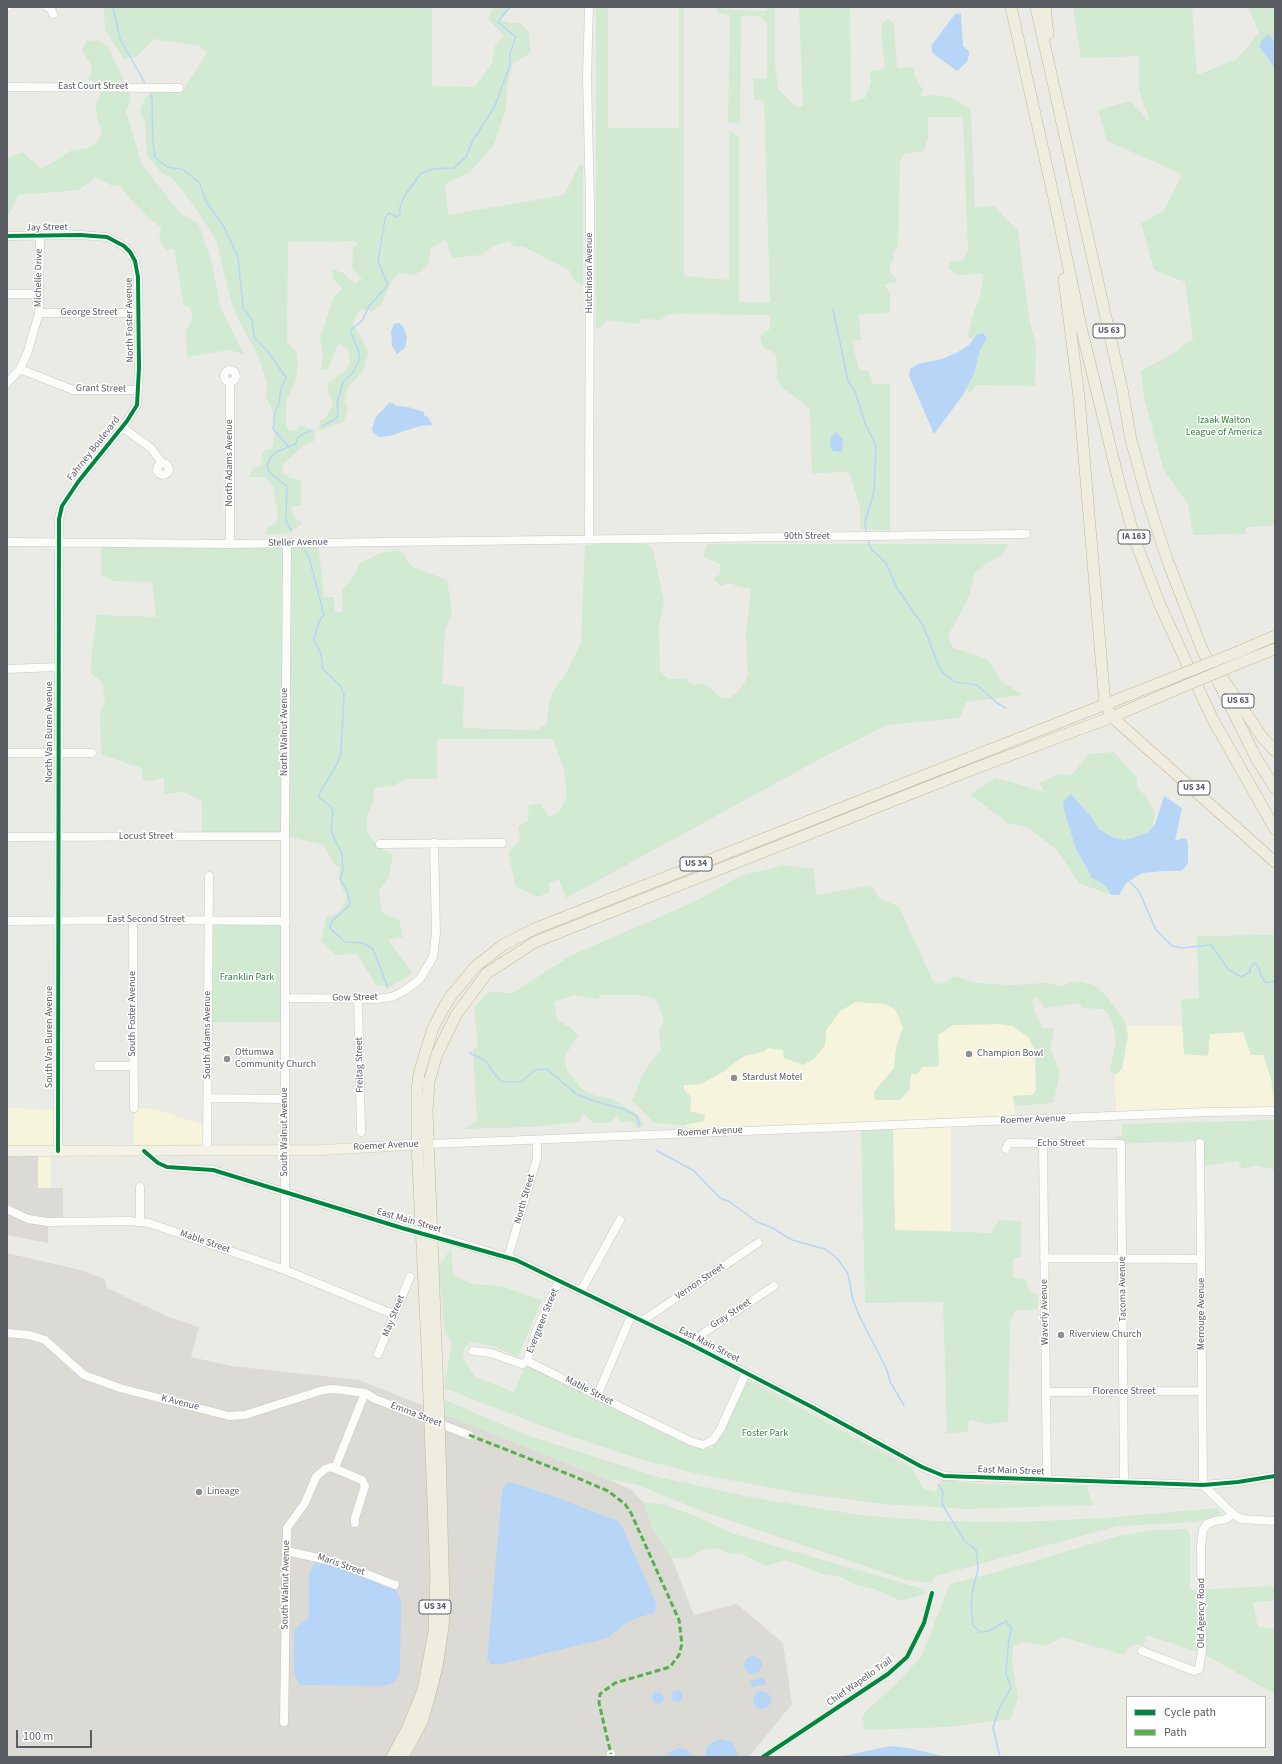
<!DOCTYPE html>
<html>
<head>
<meta charset="utf-8">
<style>
  body { margin:0 }
  #map { position:relative; width:1282px; height:1764px; overflow:hidden; background:#ebebe5; font-family:"Source Sans 3",sans-serif }
  canvas { display:block }
  .frame { position:absolute; inset:0; border:8px solid #5a5d64; pointer-events:none }
  .legend { position:absolute; left:1126px; top:1696px; width:140px; height:52px; box-sizing:border-box; background:#fff; border:1px solid #bdbec1; margin:0; padding:5px 7px; list-style:none; font-size:12px; color:#5a5d64 }
  .legend li { display:flex; align-items:center; gap:8px; height:20px }
  .legend b { width:20px; border:1px solid #bdbec1 }
  .scale { position:absolute; left:16px; top:1730px; width:76px; height:18px; box-sizing:border-box; border:2px solid #5a5d64; border-top:0; padding-left:5px; font-size:12px; line-height:14px; white-space:nowrap; color:#5a5d64; -webkit-text-stroke:3px #fff; paint-order:stroke }
</style>
</head>
<body>
<div id="map">
<canvas width="1282" height="1764"></canvas>
<div class="frame"></div>
<ul class="legend">
<li><b style="height:5px;background:#00873e"></b>Cycle path</li>
<li><b style="height:5px;background:#58b04a"></b>Path</li>
</ul>
<div class="scale">100 m</div>
</div>
<script>
const ctx = document.querySelector('canvas').getContext('2d');
ctx.lineJoin = 'round';
function paint(path, color) {
  ctx.fillStyle = color;
  ctx.fill(path, 'evenodd');
}
function shape(rows) {
  const path = new Path2D();
  for (const r of rows) {
    if (r.length === 3) {
      path.moveTo(r[0] + r[2], r[1]);
      path.arc(r[0], r[1], r[2], 0, 2 * Math.PI);
      continue;
    }
    path.moveTo(r[0], r[1]);
    for (let i = 2; i < r.length; i += 2) path.lineTo(r[i], r[i + 1]);
  }
  return path;
}
function strokePath(path, color, width, dash) {
  ctx.strokeStyle = color;
  ctx.lineWidth = width;
  ctx.lineCap = dash ? 'butt' : 'round';
  ctx.setLineDash(dash || []);
  ctx.stroke(path);
}
function label(font, color, halo, rows, align = 'center') {
  ctx.font = font + ' "Source Sans 3",sans-serif';
  ctx.lineWidth = 3;
  ctx.setLineDash([]);
  ctx.textBaseline = 'middle';
  ctx.strokeStyle = halo;
  ctx.fillStyle = color;
  for (const [text, x, y, turn = 0] of rows) {
    ctx.save();
    ctx.translate(x, y);
    ctx.rotate((+turn || 0) * Math.PI / 180);
    ctx.textAlign = isNaN(turn) ? turn : align;
    if (halo) ctx.strokeText(text, 0, 0);
    ctx.fillText(text, 0, 0);
    ctx.restore();
  }
}
paint(shape([
  [856,1002,885,1004,895,1009,903,1027,896,1048,894,1068,874,1092,910,1089,911,1074,938,1035,953,1025,997,1024,1013,1026,1028,1037,1035,1050,1036,1092,1031,1095,1013,1096,1016,1121,951,1123,951,1231,895,1230,892,1125,695,1132,684,1125,704,1121,690,1111,691,1097,684,1090,683,1085,701,1084,724,1071,744,1056,763,1052,768,1048,783,1050,825,1045,826,1030,840,1011],
  [1126,1026,1182,1026,1184,1054,1208,1055,1210,1034,1243,1032,1251,1054,1263,1055,1271,1078,1274,1111,1116,1116,1115,1075,1122,1069,1128,1036],
  [7,1108,58,1110,58,1151,51,1152,51,1188,38,1188,7,1151],
  [134,1108,156,1109,208,1127,207,1150,134,1151]
]), '#f6f4dd');
paint(shape([
  [7,1155,38,1155,38,1188,63,1188,63,1222,48,1222,48,1243,7,1235],
  [7,1253,80,1270,105,1279,107,1288,166,1316,199,1327,191,1357,231,1366,359,1380,631,1489,643,1502,653,1530,672,1559,694,1615,737,1604,783,1643,792,1704,749,1757,7,1757]
]), '#dbdad5');
paint(shape([
  [104,7,432,7,432,86,475,87,492,63,495,46,504,36,488,19,493,7,511,7,500,19,508,23,521,23,529,32,530,53,513,63,507,87,506,109,494,145,470,172,445,184,448,215,564,195,579,166,583,164,583,286,574,280,569,270,524,247,514,246,509,241,495,245,481,255,452,258,446,239,431,248,429,263,420,272,413,275,399,273,392,280,381,305,372,311,360,309,352,323,362,338,368,353,364,370,348,387,345,400,348,408,344,421,319,431,320,420,326,418,333,403,328,392,328,383,345,371,350,363,349,350,338,343,328,370,321,370,323,354,320,337,333,299,342,288,333,279,332,269,343,273,355,284,362,279,352,269,353,248,358,244,354,241,328,242,288,242,287,342,296,351,298,364,296,380,286,402,286,426,289,431,296,430,300,425,315,431,314,441,303,446,282,465,283,473,290,478,301,480,301,505,291,507,293,516,303,523,289,533,266,535,267,528,276,523,278,516,273,486,265,477,248,477,254,468,263,466,261,456,265,450,272,449,275,435,272,409,266,397,267,383,257,354,236,315,231,301,216,240,192,203,173,179,162,173,147,156,145,122,140,112,145,98,153,91,182,92,207,53,200,46,154,39,136,57,124,59,105,30],
  [596,7,608,7,608,128,679,128,679,7,684,7,684,276,729,280,729,131,739,136,739,302,770,302,764,101,754,99,753,78,767,79,767,22,758,16,741,16,740,124,728,122,730,15,718,13,716,7,731,10,767,11,767,7,775,7,775,65,778,89,798,108,803,105,799,7,850,7,851,102,865,98,871,83,870,71,879,70,885,67,881,32,882,24,888,19,894,24,897,68,913,67,915,77,923,90,920,97,932,95,953,98,971,110,975,208,994,206,1018,231,1029,319,1036,345,1035,386,976,385,970,393,966,389,985,340,983,333,977,334,972,339,967,337,974,312,979,300,984,274,958,275,948,268,950,262,963,260,968,251,963,117,928,117,928,137,924,151,905,153,900,161,898,245,893,254,894,260,890,265,890,272,897,280,894,283,884,284,890,294,890,312,859,315,861,340,852,341,859,370,869,371,873,384,890,384,890,530,860,529,860,508,849,472,812,473,810,409,783,388,777,380,776,354,762,346,760,336,770,329,770,315,669,314,661,320,643,319,638,324,608,320,602,326,596,329],
  [1073,7,1192,7,1197,75,1237,59,1259,33,1248,7,1275,7,1275,526,1246,527,1246,534,1193,535,1188,504,1164,471,1144,398,1141,371,1169,356,1193,339,1185,282,1154,270,1141,223,1164,211,1182,174,1107,141,1098,110,1130,101,1150,122,1139,90,1139,56,1081,58],
  [99,40,109,48,131,98,126,112,142,164,180,213,198,223,211,260,221,309,244,354,229,350,187,357,186,331,193,317,190,308,184,306,174,250,172,248,167,251,159,241,161,227,151,220,131,200,120,186,112,186,96,177,79,190,18,195,12,210,7,216,7,156,9,158,22,152,42,169,72,150,90,148,97,142,102,134,97,117,96,104,100,95,99,84,89,79,92,72,91,65,82,51,86,41],
  [318,542,324,597,334,597,335,612,343,612,342,591,344,587,351,581,360,563,379,554,398,550,404,554,408,562,413,567,447,580,452,612,445,632,442,684,464,687,463,728,537,730,547,723,549,701,555,688,563,679,581,643,585,546,592,544,648,544,653,550,664,601,659,627,660,671,668,679,684,679,694,685,703,683,722,698,729,698,735,694,744,684,748,675,746,634,751,589,739,587,730,583,721,586,713,579,720,574,720,564,703,557,707,544,1009,544,1001,556,987,563,975,573,969,597,948,636,953,648,976,655,989,661,1001,681,1023,695,966,702,960,718,887,725,818,760,566,898,559,879,549,883,549,892,538,897,516,887,508,853,520,840,518,827,528,821,529,805,541,804,549,817,559,812,567,796,564,770,553,739,437,739,437,779,407,779,392,786,375,788,373,802,367,816,367,832,378,847,393,855,388,879,379,891,382,913,399,920,403,937,388,940,413,973,390,987,376,985,357,954,336,955,321,941,326,918,339,912,344,905,346,896,340,883,339,866,334,865,324,845,285,836,202,837,202,801,183,792,164,794,164,778,151,781,143,780,142,768,128,764,101,754,100,715,105,700,102,682,91,673,92,649,97,615,156,617,152,582,113,581,101,574,101,543],
  [1114,752,1137,778,1137,787,1148,799,1155,812,1152,828,1147,833,1125,840,1112,837,1099,829,1092,818,1071,794,1071,831,1076,849,1092,878,1105,885,1111,895,1079,883,1057,850,1027,827,1007,823,970,794,996,778,1045,792,1039,783,1059,774,1071,776,1089,754],
  [785,865,814,869,816,895,871,885,879,898,899,907,934,983,942,984,954,976,977,983,1012,985,1046,983,1062,986,1075,981,1094,985,1108,998,1125,1021,1128,1036,1122,1069,1115,1075,1110,1070,1116,1042,1114,1029,1109,1015,1103,1009,1083,1008,1078,1003,1045,1008,1037,998,1031,1001,1042,1028,1055,1028,1050,1047,1060,1073,1053,1103,1015,1106,1013,1096,1031,1095,1036,1091,1035,1050,1028,1037,1013,1026,997,1024,953,1025,938,1035,939,1066,922,1067,918,1074,911,1074,910,1089,900,1100,875,1100,874,1092,894,1068,896,1048,903,1027,895,1009,885,1004,856,1002,840,1011,826,1030,825,1045,814,1059,803,1065,784,1058,783,1050,768,1048,763,1052,744,1056,724,1071,701,1084,684,1085,684,1090,691,1097,690,1111,705,1115,704,1121,684,1125,655,1123,632,1101,642,1076,653,1059,661,1051,659,1031,664,1019,655,998,638,995,602,995,597,999,574,995,554,1002,557,1020,571,1028,578,1036,564,1057,567,1070,581,1088,593,1095,612,1099,624,1106,638,1115,644,1125,638,1128,633,1122,622,1122,617,1116,609,1123,594,1123,583,1114,578,1122,531,1127,464,1129,477,1121,473,1050,478,1046,474,1007,489,992,513,993,572,955,696,901,740,876],
  [209,920,286,921,285,1022,208,1022],
  [1275,935,1275,1097,1274,1097,1271,1078,1263,1055,1251,1055,1243,1032,1210,1034,1208,1056,1184,1054,1181,1000,1199,998,1197,936],
  [1275,1120,1275,1170,1256,1165,1242,1169,1238,1161,1203,1166,1202,1141,1116,1144,1115,1136,1122,1136,1122,1124],
  [893,1125,895,1230,991,1233,999,1220,1021,1221,1021,1257,1013,1259,1013,1278,1025,1278,1029,1291,1038,1295,1038,1309,1015,1311,1010,1322,1008,1422,989,1424,969,1420,968,1432,947,1433,943,1302,865,1303,861,1126],
  [451,1249,453,1275,471,1284,501,1286,542,1300,518,1357,493,1346,471,1342,463,1350,464,1360,475,1377,514,1392,527,1361,711,1449,748,1380,912,1468,923,1488,935,1492,942,1480,981,1484,1086,1486,1093,1505,965,1509,883,1504,798,1493,698,1474,636,1458,558,1432,444,1388,452,1342,445,1333,438,1267],
  [445,1400,526,1435,658,1477,755,1498,860,1515,936,1521,1020,1522,1104,1518,1218,1508,1222,1513,1198,1522,1117,1526,936,1576,931,1583,906,1580,699,1510,638,1485,604,1478,445,1415],
  [643,1502,665,1505,698,1517,734,1534,923,1589,925,1594,901,1601,875,1589,855,1585,839,1576,822,1574,786,1560,766,1566,744,1555,728,1553,717,1548,702,1550,691,1557,672,1559,653,1530],
  [1187,1529,1190,1536,1190,1590,1275,1586,1275,1600,1253,1603,1258,1627,1275,1629,1275,1694,1202,1653,1146,1635,1143,1646,1136,1644,1128,1648,1124,1655,1062,1637,1046,1646,1024,1642,1013,1646,1012,1660,1018,1698,1011,1719,947,1727,865,1730,862,1717,867,1710,896,1684,921,1657,950,1584,994,1573,1118,1536,1155,1530]
]), '#d2e9d2');
paint(shape([
  [961,13,963,46,969,51,969,55,967,62,957,71,935,55,932,52,931,46,955,14],
  [1269,34,1275,43,1275,68,1259,46,1263,39],
  [399,323,403,326,407,338,405,348,397,354,392,346,391,331,394,324],
  [983,333,987,338,980,351,974,373,963,395,934,434,909,376,910,369,918,364,942,359,958,352,969,345,977,334],
  [390,402,397,406,408,407,424,412,424,415,428,417,433,425,420,426,389,436,379,437,373,433,372,429,375,418],
  [836,432,843,439,842,452,833,451,830,447,831,437],
  [1071,794,1092,818,1099,829,1112,837,1125,840,1147,833,1152,828,1156,822,1164,796,1182,808,1175,841,1183,838,1187,840,1188,846,1188,863,1184,869,1180,871,1164,871,1142,873,1126,883,1119,895,1111,895,1105,885,1092,878,1076,849,1064,810,1063,801],
  [508,1482,514,1483,558,1498,618,1521,624,1531,656,1603,655,1612,629,1621,607,1638,502,1664,490,1664,487,1658,488,1650,502,1492,504,1486],
  [318,1561,321,1561,392,1585,396,1589,401,1601,400,1667,398,1678,393,1683,383,1686,305,1685,299,1684,297,1680,294,1673,294,1635,296,1628,309,1617,309,1575,313,1565],
  [753,1665,9],
  [764,1677,766,1684,752,1687,750,1681],
  [677,1696,6],
  [762,1700,9],
  [658,1698,6],
  [721,1739,730,1741,734,1744,738,1757,705,1757,706,1749,709,1744],
  [891,1746,908,1748,947,1757,838,1757],
  [680,1748,687,1750,695,1757,665,1757,671,1751]
]), '#b7d5f7');
strokePath(shape([
  [113,7,120,39,146,85],
  [150,92,152,99,153,142,155,157,167,167,182,169,199,182,207,203,224,227,238,257,243,308,252,320,254,337,269,353,286,378,281,389,279,403,275,412,273,429,289,447],
  [833,309,848,381,855,391,865,423,876,446,874,491,865,522,866,532],
  [322,426,334,420,338,416,337,404,343,382,353,372,359,361,359,352,350,330,362,321,369,306,388,285,378,262,385,218,389,213,397,217,400,214,400,207,405,195,421,173,433,169,454,168,466,157,473,140,494,108,510,65,510,53,516,37,498,22,510,7],
  [291,531,286,520,287,486,270,473,267,467,269,460,276,452,296,444,297,439,304,433,311,431],
  [867,538,871,549,886,563,898,590,923,625,939,667,943,673,955,682,977,685,997,703,1006,708],
  [305,550,309,557,324,615,319,621,314,640,321,654,323,669,341,687,344,694,341,753,336,766,320,792,319,797,331,807,333,812,331,831,342,854,343,870,340,878,348,893,350,905,331,922,330,928,345,942,363,943,373,949,388,988],
  [1128,880,1139,891,1156,930,1172,946,1182,948,1211,945,1228,969,1241,977,1250,972,1250,968,1255,963,1258,966,1261,976,1266,983,1275,981],
  [470,1053,486,1061,492,1071,502,1082,521,1082,535,1070,547,1069,576,1094,597,1102,623,1109,637,1116,640,1126],
  [656,1150,694,1171,720,1198,730,1202,757,1222,771,1227,792,1240,825,1249,837,1258,848,1274,853,1300,860,1317,887,1370,890,1382,904,1405],
  [938,1484,943,1492,942,1504,964,1540,976,1550,977,1555,978,1569,973,1589,971,1608,973,1625,980,1632,989,1631,1006,1621,1012,1629,1009,1638,1006,1673,1011,1688,998,1711,993,1728,1000,1757]
]), '#b7d5f7', 1.5);
const minor = shape([
  [7,7,8,7],
  [47,7,51,9,53,14],
  [7,87,179,88],
  [7,236,80,235,107,237,124,246,130,252,135,261,138,277,139,368,137,405,127,421,78,482,62,506,59,519,58,1151],
  [7,294,39,294],
  [39,313,139,313],
  [20,369,73,390,138,390],
  [230,376,6],
  [7,383,20,369,28,351,39,313,40,237],
  [122,427,151,448,162,463],
  [163,469,6],
  [589,539,590,202,587,77,589,7],
  [7,542,230,544,1026,534],
  [230,544,230,382],
  [7,669,58,667],
  [7,753,92,753],
  [7,837,285,836],
  [380,844,502,843],
  [133,920,134,1108],
  [7,921,145,920,286,921],
  [285,998,375,999,392,997,404,991,420,979,433,957,436,933,434,843],
  [358,998,361,1132],
  [98,1066,133,1066],
  [208,1098,285,1099],
  [1200,1143,1203,1485],
  [428,1144,1208,1112,1275,1111],
  [1043,1144,1047,1480],
  [1006,1149,1009,1143,1121,1144,1124,1481],
  [207,1150,209,876],
  [144,1151,158,1163,167,1167,213,1170,402,1228],
  [140,1187,140,1221],
  [7,1209,28,1219,48,1222,129,1221,149,1223,285,1270,395,1315],
  [450,1240,516,1260,690,1344,812,1407,922,1467,944,1476,1203,1485,1238,1482,1275,1476],
  [508,1257,537,1158,537,1140],
  [1044,1258,1201,1259],
  [285,1270,285,836,287,543],
  [581,1291,620,1220],
  [642,1321,758,1243],
  [7,1333,29,1335,45,1340,84,1375,120,1388,229,1416,245,1415,323,1390,334,1389,365,1393,375,1399,469,1435],
  [690,1344,705,1332,774,1286],
  [473,1351,491,1353,522,1364,527,1361,690,1441,703,1445,713,1440,720,1430,746,1373],
  [378,1354,410,1277],
  [527,1361,536,1332,559,1281],
  [1046,1392,1202,1391],
  [597,1396,631,1316],
  [335,1468,365,1393],
  [1203,1485,1233,1514,1241,1519,1275,1521],
  [286,1551,336,1562,395,1585],
  [1142,1651,1194,1671,1199,1669,1202,1651,1201,1546,1203,1530,1207,1524,1215,1521,1226,1519,1233,1514],
  [284,1722,287,1528,305,1503,316,1477,325,1469,331,1467,362,1480,365,1486,355,1518,355,1523],
  [611,1754,611,1757]
]);
const major = shape([
  [7,1151,323,1150,425,1144]
]);
const highway = shape([
  [1011,7,1059,221,1081,327,1119,482,1136,543,1160,605,1212,718,1275,829],
  [1036,7,1122,389,1131,440,1148,501,1168,562,1202,649,1256,758,1275,788],
  [1045,7,1048,34],
  [1064,279,1079,397,1105,704,1112,717,1275,862],
  [1240,651,1275,636],
  [1242,662,1275,649],
  [1224,680,1262,737,1275,751],
  [436,1343,427,1110,429,1082,437,1054,456,1015,487,973,535,942,971,770,1112,717,1163,695],
  [427,1346,417,1145,417,1090,419,1074,433,1028,443,1009,451,996,475,967,503,945,534,929,1157,684],
  [392,1757,407,1729,423,1690,434,1632,436,1577,431,1450],
  [403,1757,422,1722,429,1698,437,1667,443,1627,444,1606,440,1449]
]);
strokePath(minor, '#c8c9c7', 9);
strokePath(major, '#d4d0b1', 11);
strokePath(highway, '#c3ba92', 12);
strokePath(minor, '#fcfcfb', 8);
strokePath(major, '#f2f2e7', 10);
strokePath(highway, '#eeede0', 11);
strokePath(shape([
  [7,1244,94,1266,189,1296,547,1438,629,1466,699,1484,765,1498,826,1507,891,1514,953,1518,1011,1518,1074,1516,1275,1501],
  [140,1540,226,1539,244,1535,269,1522],
  [163,1557,202,1556,222,1553,243,1545,263,1533,281,1518,296,1498,306,1479,314,1446,313,1422,307,1392,300,1375,287,1355,261,1331,248,1324]
]), '#e3e3e2', 1.5, [1, 5]);
const minorBridge = shape([
  [402,1228,450,1240]
]);
const highwayBridge = shape([
  [1157,684,1240,651],
  [1163,695,1242,662],
  [436,1343,440,1449],
  [427,1346,431,1450]
]);
strokePath(minorBridge, '#c8c9c7', 9, []);
strokePath(highwayBridge, '#c3ba92', 12, []);
strokePath(minorBridge, '#fcfcfb', 8);
strokePath(highwayBridge, '#eeede0', 11);
strokePath(shape([
  [469,1435,568,1474,608,1491,625,1504,631,1513,679,1620,682,1644,679,1655,670,1667,615,1683,600,1694,599,1703,611,1754]
]), '#58b04a', 3, [6, 3]);
strokePath(shape([
  [7,236,80,235,107,237,124,246,130,252,135,261,138,277,139,368,137,405,127,421,78,482,62,506,59,519,58,1151],
  [144,1151,158,1163,167,1167,213,1170,402,1228,516,1260,690,1344,812,1407,922,1467,944,1476,1203,1485,1238,1482,1275,1476],
  [763,1757,888,1674,907,1657,924,1623,932,1593]
]), '#00873e', 4);
for (const [x, y, r, color] of [
  [969,1054,4,"#8d8f91"],
  [227,1059,4,"#8d8f91"],
  [734,1078,4,"#8d8f91"],
  [1061,1335,4,"#8d8f91"],
  [199,1492,4,"#8d8f91"]
]) {
  const dot = new Path2D();
  dot.arc(x, y, r, 0, 2 * Math.PI);
  ctx.fillStyle = color;
  ctx.fill(dot);
  strokePath(dot, '#fff', 1.5);
}
for (const [x, y, w] of [
  [1109,331,32],
  [1134,537,32],
  [1238,701,32],
  [1194,788,32],
  [696,864,32],
  [435,1607,32]
]) {
  const box = new Path2D();
  box.roundRect(x - w / 2, y - 7, w, 14, 3);
  ctx.fillStyle = '#fff';
  ctx.fill(box);
  strokePath(box, '#5a5d64', 1);
}
label('bold 9px', '#5a5d64', null, [
  ["US 63",1109,331],
  ["IA 163",1134,537],
  ["US 63",1238,701],
  ["US 34",1194,788],
  ["US 34",696,864],
  ["US 34",435,1607]
]);
label('10px', '#5a5d64', '#fff', [
  ["East Court Street",93,87],
  ["Jay Street",47,228,-1],
  ["Hutchinson Avenue",590,273,-90],
  ["Michelle Drive",39,278,-89],
  ["George Street",89,313],
  ["North Foster Avenue",130,320,-91],
  ["Grant Street",101,389,1],
  ["Fahrney Boulevard",94,449,-52],
  ["North Adams Avenue",230,463,-90],
  ["90th Street",807,537],
  ["Steller Avenue",298,543,-1],
  ["North Van Buren Avenue",50,732,-90],
  ["North Walnut Avenue",285,732,-90],
  ["Locust Street",146,837],
  ["East Second Street",146,920],
  ["Gow Street",355,998,-1],
  ["South Foster Avenue",133,1014,-90],
  ["South Adams Avenue",208,1035,-90],
  ["South Van Buren Avenue",50,1037,-90],
  ["Freitag Street",360,1065,-91],
  ["Roemer Avenue",1033,1120,-2],
  ["South Walnut Avenue",285,1132,-90],
  ["Roemer Avenue",710,1132,-3],
  ["Echo Street",1061,1144],
  ["Roemer Avenue",386,1146,-3],
  ["North Street",525,1199,-74],
  ["East Main Street",409,1221,16],
  ["Mable Street",205,1242,19],
  ["Vernon Street",700,1282,-34],
  ["Tacoma Avenue",1123,1289,-91],
  ["Waverly Avenue",1045,1312,-91],
  ["Gray Street",731,1314,-33],
  ["Merrouge Avenue",1202,1314,-90],
  ["May Street",394,1316,-68],
  ["Evergreen Street",543,1321,-68],
  ["East Main Street",709,1345,27],
  ["Mable Street",589,1391,27],
  ["Florence Street",1124,1392],
  ["K Avenue",180,1403,14],
  ["Emma Street",416,1415,21],
  ["East Main Street",1011,1471,2],
  ["Maris Street",341,1565,19],
  ["South Walnut Avenue",286,1585,-89],
  ["Old Agency Road",1202,1613,-90],
  ["Chief Wapello Trail",860,1682,-35]
]);
label('10px', '#2f873f', '#fff', [
  ["Izaak Walton",1224,421],
  ["League of America",1224,433],
  ["Franklin Park",247,978],
  ["Foster Park",765,1434]
]);
label('10px', '#5a5d64', '#fff', [
  ["Ottumwa",235,1053],
  ["Community Church",235,1065],
  ["Champion Bowl",977,1054],
  ["Stardust Motel",742,1078],
  ["Riverview Church",1069,1335],
  ["Lineage",207,1492]
], 'left');
</script>
</body>
</html>
